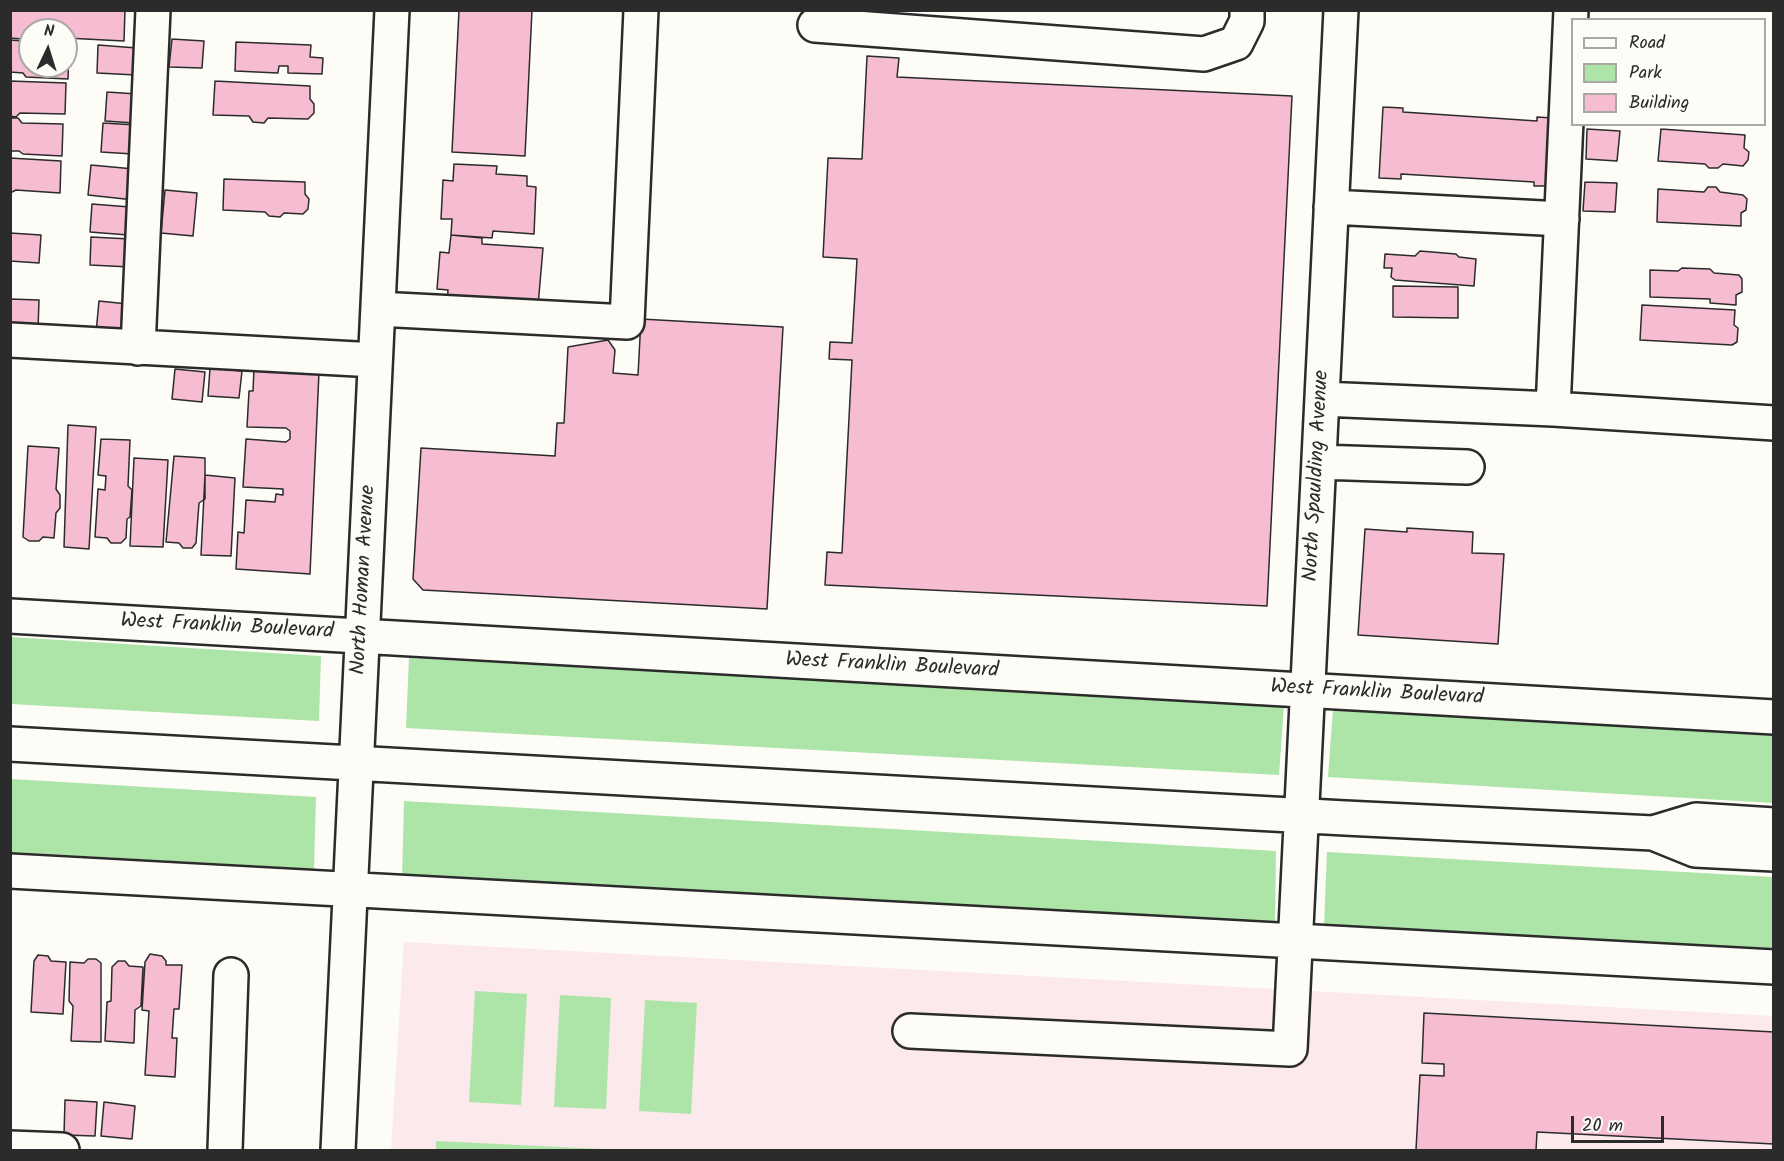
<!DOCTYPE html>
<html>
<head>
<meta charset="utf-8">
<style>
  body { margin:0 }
  #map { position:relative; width:1784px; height:1161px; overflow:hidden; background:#fdfcf7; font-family:Kalam,sans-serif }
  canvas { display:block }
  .frame { position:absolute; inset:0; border:12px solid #2b2b2b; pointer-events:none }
  .legend { position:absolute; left:1571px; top:18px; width:195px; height:108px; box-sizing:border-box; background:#fdfcf7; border:2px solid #a9a8a5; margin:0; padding:8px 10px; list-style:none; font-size:18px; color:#2b2b2b }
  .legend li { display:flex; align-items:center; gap:12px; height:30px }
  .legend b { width:30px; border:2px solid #a9a8a5 }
  .north { position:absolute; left:18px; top:18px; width:60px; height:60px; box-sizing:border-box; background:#fdfcf7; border:2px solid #a9a8a5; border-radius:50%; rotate:4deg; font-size:16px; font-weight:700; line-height:24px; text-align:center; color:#2b2b2b }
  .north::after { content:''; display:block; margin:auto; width:21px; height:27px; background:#2b2b2b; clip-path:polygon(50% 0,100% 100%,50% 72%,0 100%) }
  .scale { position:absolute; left:1571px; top:1116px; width:93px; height:27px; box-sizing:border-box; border:3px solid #2b2b2b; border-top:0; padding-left:8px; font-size:18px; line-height:21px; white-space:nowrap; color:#2b2b2b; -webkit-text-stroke:4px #fdfcf7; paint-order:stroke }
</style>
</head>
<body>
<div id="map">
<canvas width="1784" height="1161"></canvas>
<div class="frame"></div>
<ul class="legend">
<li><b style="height:8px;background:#fdfcf7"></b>Road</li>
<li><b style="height:16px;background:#ade4a7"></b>Park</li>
<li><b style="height:16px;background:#f5bcd2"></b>Building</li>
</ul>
<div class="north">N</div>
<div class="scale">20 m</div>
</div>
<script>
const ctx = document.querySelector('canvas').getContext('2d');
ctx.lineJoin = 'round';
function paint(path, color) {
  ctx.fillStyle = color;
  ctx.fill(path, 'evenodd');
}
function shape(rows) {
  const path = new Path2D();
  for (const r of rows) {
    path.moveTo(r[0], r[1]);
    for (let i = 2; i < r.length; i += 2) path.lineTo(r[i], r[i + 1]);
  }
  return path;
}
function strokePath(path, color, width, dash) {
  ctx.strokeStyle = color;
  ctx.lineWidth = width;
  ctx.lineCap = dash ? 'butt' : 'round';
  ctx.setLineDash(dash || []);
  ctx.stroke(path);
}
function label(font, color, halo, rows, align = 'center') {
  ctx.font = font + ' Kalam,sans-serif';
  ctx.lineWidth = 4.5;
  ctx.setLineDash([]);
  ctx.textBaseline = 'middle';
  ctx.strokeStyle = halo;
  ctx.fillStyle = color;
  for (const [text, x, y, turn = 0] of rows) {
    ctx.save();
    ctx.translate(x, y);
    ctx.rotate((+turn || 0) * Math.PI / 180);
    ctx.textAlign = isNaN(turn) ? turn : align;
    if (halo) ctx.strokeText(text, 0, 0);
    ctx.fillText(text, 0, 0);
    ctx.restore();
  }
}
paint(shape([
  [404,942,1773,1016,1773,1150,391,1150]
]), '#fbe9ec');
paint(shape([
  [10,637,321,656,319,721,11,704],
  [409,658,1284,705,1279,775,406,728],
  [1333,709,1773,733,1773,803,1328,777],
  [11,779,316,797,314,869,11,852],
  [404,801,1276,851,1275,923,402,879],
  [1327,852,1773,877,1773,951,1324,927],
  [475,991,527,994,521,1105,469,1102],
  [560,995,611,998,606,1109,554,1107],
  [645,1000,697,1003,691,1114,639,1111],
  [436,1141,623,1150,436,1150]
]), '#ade4a7');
const building = shape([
  [10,10,125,10,124,41,66,38,66,30,30,30,30,35,26,35,22,39,10,38,10,10],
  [459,10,532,10,525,156,452,152,459,10],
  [172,39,204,41,202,68,169,67,172,39],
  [10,40,23,41,26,45,30,45,30,66,66,66,66,46,69,47,68,79,26,77,23,73,10,72,10,40],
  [236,42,311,45,310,57,323,58,322,74,288,73,288,66,279,66,278,73,235,71,236,42],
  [98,45,137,48,136,75,97,73,98,45],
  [867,56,899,58,897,77,1292,96,1267,606,825,585,827,552,842,553,852,360,829,359,830,342,852,343,857,259,823,257,828,158,862,159,867,56],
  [10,81,66,83,65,114,20,113,16,117,10,116,10,81],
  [215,81,310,86,310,99,314,104,314,113,308,119,268,118,264,123,253,122,249,116,213,115,215,81],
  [107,92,137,94,134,123,105,121,107,92],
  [1383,107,1403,108,1403,112,1537,121,1537,117,1553,118,1549,186,1534,186,1534,182,1401,174,1401,179,1379,178,1383,107],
  [10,118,18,118,22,123,63,124,62,156,23,154,19,151,10,151,10,118],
  [103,123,136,125,133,154,101,152,103,123],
  [1587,129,1620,131,1617,161,1586,159,1587,129],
  [1661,129,1745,135,1744,148,1749,152,1748,160,1743,166,1723,164,1718,168,1709,168,1705,164,1658,161,1661,129],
  [10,158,61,161,60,193,16,190,10,193,10,158],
  [454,164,497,166,496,174,527,176,527,186,536,187,534,234,493,231,492,238,451,235,452,219,441,219,443,180,453,181,454,164],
  [91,165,134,169,134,200,88,195,91,165],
  [224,179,305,182,305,194,309,199,308,209,303,214,284,213,280,217,269,216,265,212,223,210,224,179],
  [1585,182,1617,183,1615,212,1583,211,1585,182],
  [1708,187,1716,187,1720,192,1743,195,1747,199,1746,210,1741,213,1741,226,1657,222,1658,189,1704,192,1708,187],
  [165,190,197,193,193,236,161,233,165,190],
  [92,204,130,207,128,235,90,232,92,204],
  [10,233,41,235,39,263,10,261,10,233],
  [451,235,482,238,482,244,543,248,538,306,447,306,448,290,437,289,440,252,449,253,451,235],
  [91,237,130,239,130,267,90,265,91,237],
  [1420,251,1456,254,1459,257,1476,259,1474,286,1395,280,1391,277,1392,268,1384,268,1385,254,1415,256,1420,251],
  [1682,268,1710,269,1714,273,1739,275,1742,279,1742,292,1736,295,1736,305,1710,303,1710,299,1650,297,1650,270,1678,271,1682,268],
  [1393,286,1458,287,1458,318,1393,317,1393,286],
  [10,299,39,300,38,330,10,328,10,299],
  [99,301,128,304,126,335,96,333,99,301],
  [1642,305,1735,310,1734,325,1738,328,1737,342,1732,345,1640,340,1642,305],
  [641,319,783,327,767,609,423,590,413,579,421,448,555,456,557,423,564,423,568,347,608,340,615,350,613,373,638,375,641,319],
  [210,368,242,371,239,398,208,396,210,368],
  [254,368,319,372,310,574,236,569,238,532,244,533,246,500,275,502,276,494,283,495,283,489,243,487,246,439,286,442,290,439,290,431,286,428,247,427,249,391,253,391,254,368],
  [175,369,205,372,202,402,172,399,175,369],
  [68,425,96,427,89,549,64,547,68,425],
  [101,439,130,440,128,486,132,490,130,517,127,519,126,538,121,543,111,543,107,538,95,537,98,489,105,490,106,476,98,475,101,439],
  [28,446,59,448,56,489,60,495,60,508,56,513,54,538,43,537,39,541,29,541,23,537,28,446],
  [174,456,205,458,205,499,199,503,196,543,192,548,183,548,179,543,166,542,174,456],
  [134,458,168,460,163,547,130,546,134,458],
  [205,475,235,478,231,556,201,555,205,475],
  [1407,528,1473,532,1472,553,1504,554,1498,644,1358,635,1365,529,1407,532,1407,528],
  [150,954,162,956,166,961,166,965,182,965,179,1009,174,1009,172,1038,177,1038,175,1077,145,1075,149,1011,142,1010,145,962,150,954],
  [38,955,48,956,51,961,66,962,63,1014,31,1012,34,961,38,955],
  [88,959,96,959,101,963,101,1042,71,1041,73,1006,69,1001,70,962,84,963,88,959],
  [118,961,125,961,129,966,143,967,141,1006,135,1010,134,1043,105,1041,107,1002,111,1001,112,967,118,961],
  [1424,1013,1774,1032,1774,1144,1537,1132,1536,1150,1416,1150,1420,1075,1444,1076,1444,1064,1422,1063,1424,1013],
  [65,1100,97,1102,95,1136,64,1135,65,1100],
  [104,1102,135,1106,132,1139,101,1136,104,1102]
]);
paint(building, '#f5bcd2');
strokePath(building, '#2b2b2b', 1.5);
const minor = shape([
  [815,25,1204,54,1236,43,1247,21,1247,10],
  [1331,207,1562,219],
  [378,309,627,322,641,10],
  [10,340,375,360],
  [138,348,153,10],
  [1322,399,1553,409,1774,423],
  [1553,409,1571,10],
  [1319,462,1467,467],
  [10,616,1774,717],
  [10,744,1345,818,1653,833,1696,820,1774,825],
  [1653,833,1695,850,1774,854],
  [10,871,1774,967],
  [910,1031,1290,1049,1341,10],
  [10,1148,62,1150],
  [225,1150,231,975],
  [338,1150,392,10]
]);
strokePath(minor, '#2b2b2b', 38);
strokePath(minor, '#fdfcf7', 33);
label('21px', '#2b2b2b', '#fdfcf7', [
  ["North Spaulding Avenue",1318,476,-87],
  ["North Homan Avenue",365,580,-87],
  ["West Franklin Boulevard",227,628,3],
  ["West Franklin Boulevard",892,667,3],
  ["West Franklin Boulevard",1377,694,3]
]);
</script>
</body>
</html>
